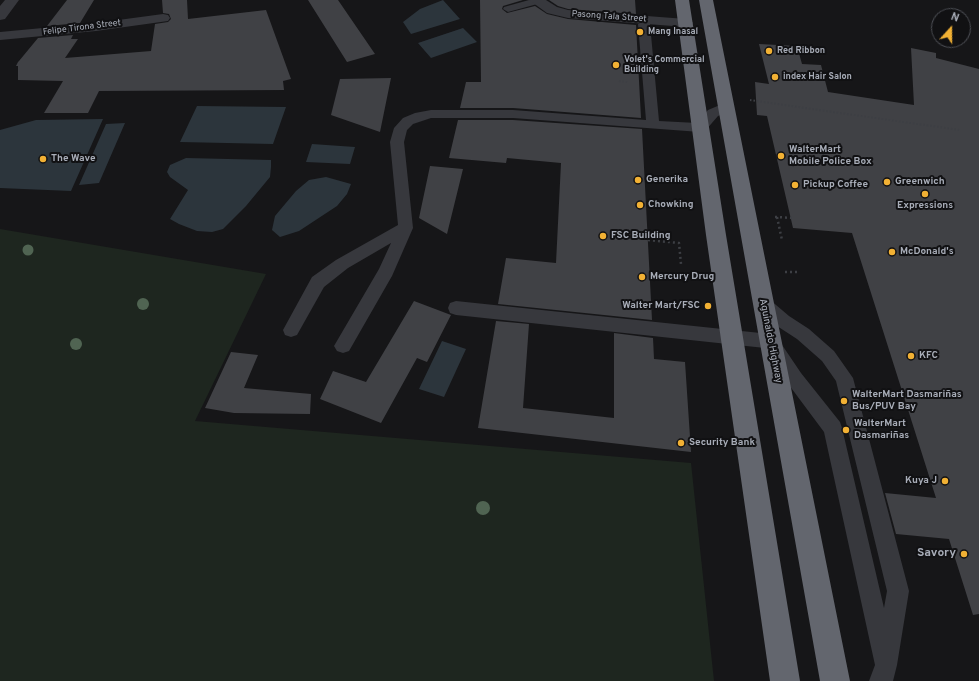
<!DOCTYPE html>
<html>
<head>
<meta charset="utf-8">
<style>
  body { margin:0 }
  #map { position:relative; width:979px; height:681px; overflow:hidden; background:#161618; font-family:Overpass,sans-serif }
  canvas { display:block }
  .north { position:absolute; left:931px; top:8px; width:40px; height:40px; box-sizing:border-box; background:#111113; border:1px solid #4d4f55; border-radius:50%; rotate:21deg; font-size:11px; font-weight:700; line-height:16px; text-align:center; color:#a8adb8 }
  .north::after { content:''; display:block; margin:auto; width:14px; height:18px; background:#f2b134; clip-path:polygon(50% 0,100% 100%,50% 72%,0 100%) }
</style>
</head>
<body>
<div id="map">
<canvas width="979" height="681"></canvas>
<div class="north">N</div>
</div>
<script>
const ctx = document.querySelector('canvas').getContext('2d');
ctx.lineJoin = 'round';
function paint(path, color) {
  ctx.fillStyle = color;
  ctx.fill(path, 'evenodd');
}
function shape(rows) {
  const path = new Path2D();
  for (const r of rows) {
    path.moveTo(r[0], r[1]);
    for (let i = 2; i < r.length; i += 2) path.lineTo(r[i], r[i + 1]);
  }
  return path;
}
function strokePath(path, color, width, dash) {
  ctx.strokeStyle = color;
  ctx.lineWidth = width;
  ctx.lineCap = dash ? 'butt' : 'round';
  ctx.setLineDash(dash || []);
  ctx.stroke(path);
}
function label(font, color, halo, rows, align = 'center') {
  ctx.font = font + ' Overpass,sans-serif';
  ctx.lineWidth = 4;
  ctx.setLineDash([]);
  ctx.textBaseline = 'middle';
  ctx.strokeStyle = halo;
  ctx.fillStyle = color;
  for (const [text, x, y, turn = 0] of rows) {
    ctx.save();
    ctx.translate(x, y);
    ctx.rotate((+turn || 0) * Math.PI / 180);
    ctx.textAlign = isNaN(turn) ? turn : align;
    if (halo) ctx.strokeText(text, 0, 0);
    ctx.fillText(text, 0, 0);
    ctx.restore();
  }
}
paint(shape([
  [0,229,266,274,195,421,691,463,714,681,0,681]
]), '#1e261f');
paint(shape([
  [443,0,460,19,411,34,403,22,420,9],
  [463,28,477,42,431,58,418,43],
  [197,106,286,107,273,144,180,142],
  [103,119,71,191,0,188,0,130,36,120],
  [125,123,99,183,79,185,106,124],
  [312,144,355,147,350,164,306,162],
  [186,158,271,160,271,167,270,177,246,206,223,229,212,232,197,231,179,224,170,219,188,190,170,177,167,172,170,165],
  [326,177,351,184,347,194,337,206,299,231,280,237,272,230,275,216,296,191,309,180],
  [442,341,466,349,444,397,419,389]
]), '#2c353c');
paint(shape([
  [67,0,94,0,80,23,47,26],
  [162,0,187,0,188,19,266,10,291,79,283,81,284,90,99,91,88,113,44,113,63,81,18,80,18,66,16,66,18,62,19,61,38,38,73,35,71,39,78,39,65,58,151,51,155,24,168,22,171,19,169,14,163,13],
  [308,0,338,0,375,54,347,62],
  [480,0,523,0,503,6,502,9,507,13,535,6,547,14,568,19,636,25,641,118,513,108,460,108,466,82,481,82],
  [549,0,635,0,636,14,568,9,558,6],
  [759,44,797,46,802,64,821,65,828,92,914,105,911,48,936,53,936,58,979,69,979,614,973,615,949,539,896,534,885,493,936,498,852,233,793,228,767,116,757,115,755,82,769,84],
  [391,78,380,132,331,115,340,79],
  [458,120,513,120,642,129,652,320,498,304,506,258,556,263,561,163,507,158,506,163,449,158],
  [430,166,463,169,447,234,419,218],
  [414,301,451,315,427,362,417,358,381,423,320,399,333,371,366,382],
  [496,321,529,324,523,408,614,418,614,333,653,338,654,359,685,362,691,452,478,428],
  [231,352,258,355,244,388,311,394,310,414,234,413,205,408]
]), '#404145');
strokePath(shape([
  [619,81,627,82],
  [750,100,959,130]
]), '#3d3f44', 2, [1.5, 2]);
strokePath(shape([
  [775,217,794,218],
  [777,217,782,240],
  [648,240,679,243,681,264],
  [785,272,800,272],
  [685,305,698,306]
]), '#3d3f44', 2.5, [2, 3]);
paint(shape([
  [529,0,542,1,541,3,508,12,503,9,504,7,529,0],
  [644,21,650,24,659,121,697,123,708,110,720,105,725,104,730,105,731,108,730,111,718,116,705,131,700,132,513,118,431,118,413,124,407,130,404,142,413,228,392,276,349,351,343,353,337,351,334,346,379,269,391,243,348,268,324,287,297,335,291,337,285,335,283,330,312,277,336,260,398,225,390,142,394,128,403,118,415,113,431,110,513,110,646,120,638,24,644,21],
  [763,297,769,299,789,316,809,329,834,351,853,378,909,591,897,665,893,681,869,681,875,665,824,432,789,385,765,348,456,315,450,313,448,308,450,303,456,301,770,334,776,336,801,373,840,422,842,428,884,608,887,591,836,381,822,361,797,339,777,326,757,309,755,304,757,299,763,297]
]), '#37383d');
paint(shape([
  [5,0,19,0,5,19,0,20,0,6,5,0],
  [529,0,546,0,557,7,568,10,686,19,691,20,693,23,691,26,686,27,568,18,547,13,529,0],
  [163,14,168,15,170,18,168,21,96,31,0,40,0,32,96,23,163,14]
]), '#37383d');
paint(shape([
  [675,0,689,0,726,235,800,681,770,681,706,235,675,0],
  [699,0,713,0,850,681,820,681,699,0]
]), '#63666e');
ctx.fillStyle = '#506452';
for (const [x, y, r] of [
  [28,250,5.5],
  [143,304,6],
  [76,344,6],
  [483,508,7]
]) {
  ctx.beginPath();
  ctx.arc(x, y, r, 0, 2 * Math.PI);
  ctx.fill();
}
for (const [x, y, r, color] of [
  [640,32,4,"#f2b134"],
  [769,51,4,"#f2b134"],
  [616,65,4,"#f2b134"],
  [775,77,4,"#f2b134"],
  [781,156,4,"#f2b134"],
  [43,159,4,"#f2b134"],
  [638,180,4,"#f2b134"],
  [887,182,4,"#f2b134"],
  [795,185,4,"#f2b134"],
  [925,194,4,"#f2b134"],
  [640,205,4,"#f2b134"],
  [603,236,4,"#f2b134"],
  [892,252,4,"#f2b134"],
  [642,277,4,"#f2b134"],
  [708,306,4,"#f2b134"],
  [911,356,4,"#f2b134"],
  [844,401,4,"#f2b134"],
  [846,430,4,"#f2b134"],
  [681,443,4,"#f2b134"],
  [945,481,4,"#f2b134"],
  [964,554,4,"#f2b134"]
]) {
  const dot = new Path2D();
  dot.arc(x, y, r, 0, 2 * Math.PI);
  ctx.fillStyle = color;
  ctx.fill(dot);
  strokePath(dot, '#111113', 1.5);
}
label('9px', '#a8adb8', '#111113', [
  ["Pasong Tala Street",609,17,4],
  ["Felipe Tirona Street",82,28,-7]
]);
label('bold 9px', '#a8adb8', '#111113', [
  ["Mang Inasal",648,32],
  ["Red Ribbon",777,51],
  ["Volet's Commercial",624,60],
  ["Building",624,70],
  ["index Hair Salon",783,77]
], 'left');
label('bold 10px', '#a8adb8', '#111113', [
  ["WalterMart",789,150],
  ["Mobile Police Box",789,162],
  ["The Wave",51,159],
  ["Generika",646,180],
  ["Greenwich",895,182],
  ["Pickup Coffee",803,185],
  ["Chowking",648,205],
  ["Expressions",925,206,"center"],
  ["FSC Building",611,236],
  ["McDonald's",900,252],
  ["Mercury Drug",650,277],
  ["Walter Mart/FSC",700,306,"right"],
  ["KFC",919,356],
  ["WalterMart Dasmariñas",852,395],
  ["Bus/PUV Bay",852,407],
  ["WalterMart",854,424],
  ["Dasmariñas",854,436],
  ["Security Bank",689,443],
  ["Kuya J",937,481,"right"]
], 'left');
label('10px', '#a8adb8', '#111113', [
  ["Aguinaldo Highway",770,341,79]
]);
label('bold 12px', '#a8adb8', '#111113', [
  ["Savory",956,554]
], 'right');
</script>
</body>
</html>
